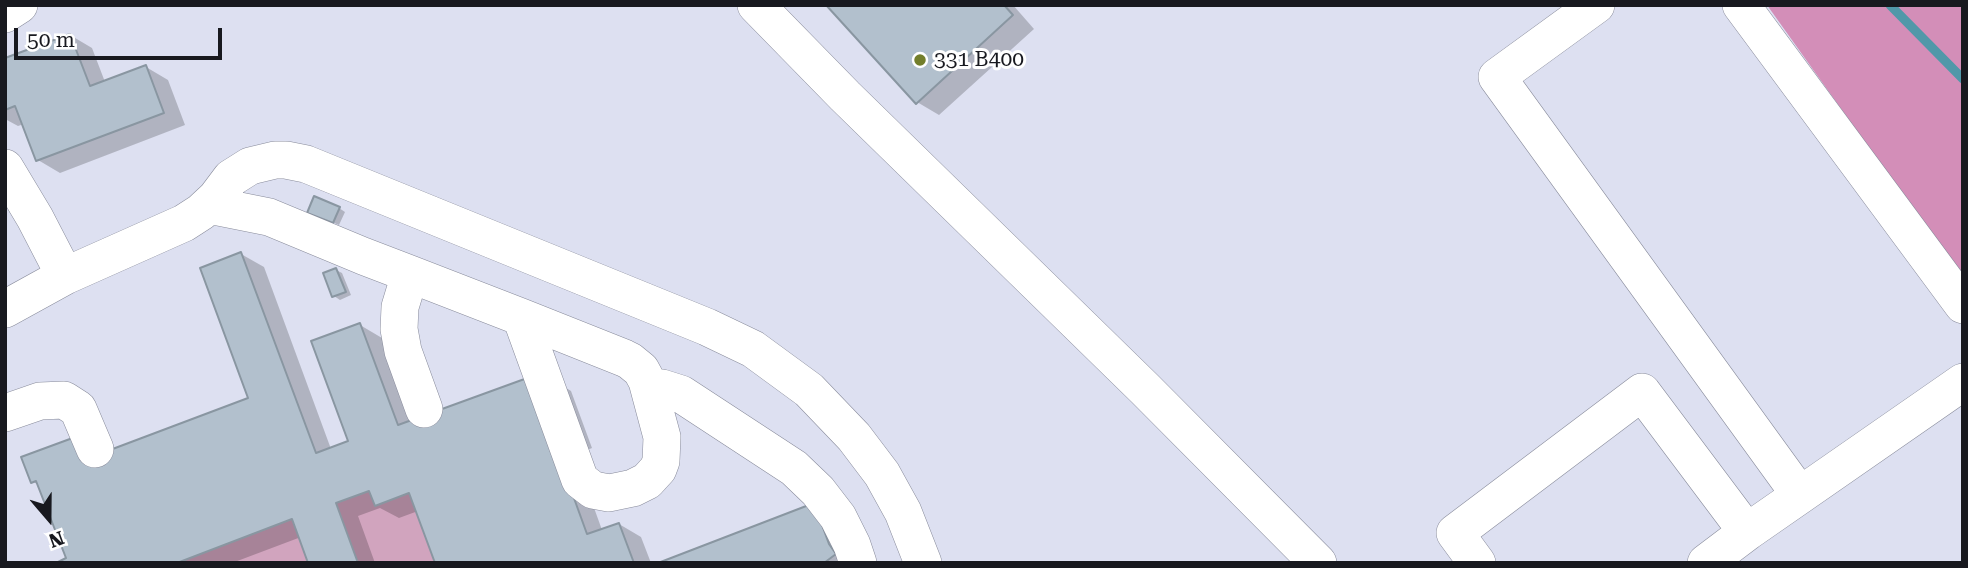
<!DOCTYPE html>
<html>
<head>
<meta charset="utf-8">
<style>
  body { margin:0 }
  #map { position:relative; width:1968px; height:568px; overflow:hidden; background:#dde0f1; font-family:"Roboto Serif",serif }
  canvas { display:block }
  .frame { position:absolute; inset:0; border:7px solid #18191f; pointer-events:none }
  .north { position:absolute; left:14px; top:484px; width:70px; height:70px; -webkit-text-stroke:5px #fff; paint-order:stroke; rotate:160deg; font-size:19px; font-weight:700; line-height:28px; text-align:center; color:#18191f }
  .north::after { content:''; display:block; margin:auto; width:24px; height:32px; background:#18191f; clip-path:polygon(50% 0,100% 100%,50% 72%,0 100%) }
  .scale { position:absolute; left:14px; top:28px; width:208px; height:32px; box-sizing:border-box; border:4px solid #18191f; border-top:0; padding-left:9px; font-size:21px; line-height:24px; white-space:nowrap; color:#18191f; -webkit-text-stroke:5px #fff; paint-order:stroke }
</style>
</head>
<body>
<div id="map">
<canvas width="1968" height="568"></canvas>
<div class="frame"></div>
<div class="north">N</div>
<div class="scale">50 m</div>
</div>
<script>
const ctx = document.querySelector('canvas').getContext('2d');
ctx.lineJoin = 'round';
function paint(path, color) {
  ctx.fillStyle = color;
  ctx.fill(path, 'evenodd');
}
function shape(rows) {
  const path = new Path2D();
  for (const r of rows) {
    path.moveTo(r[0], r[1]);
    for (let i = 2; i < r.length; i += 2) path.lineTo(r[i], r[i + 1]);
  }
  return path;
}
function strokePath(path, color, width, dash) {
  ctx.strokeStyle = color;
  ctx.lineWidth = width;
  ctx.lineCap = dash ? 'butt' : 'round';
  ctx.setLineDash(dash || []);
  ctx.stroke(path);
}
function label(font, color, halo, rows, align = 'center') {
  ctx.font = font + ' "Roboto Serif",serif';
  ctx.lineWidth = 6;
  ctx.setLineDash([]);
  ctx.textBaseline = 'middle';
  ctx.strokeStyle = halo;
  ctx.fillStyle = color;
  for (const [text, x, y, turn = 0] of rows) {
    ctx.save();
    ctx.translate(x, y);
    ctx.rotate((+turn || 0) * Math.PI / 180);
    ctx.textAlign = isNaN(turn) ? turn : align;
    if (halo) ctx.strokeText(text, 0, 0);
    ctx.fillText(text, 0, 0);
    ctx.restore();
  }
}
paint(shape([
  [369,491,375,506,409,493,435,563,358,563,336,503],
  [292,519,308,563,177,563]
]), '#d1a4be');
paint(shape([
  [1767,5,1963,5,1963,280]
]), '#d38eb8');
paint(shape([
  [829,5,1013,5,1034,29,939,115,917,102],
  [70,35,92,48,105,82,146,67,168,80,185,125,60,173,38,160,24,124,18,126,5,119,5,60],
  [339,208,345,212,339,225,315,215],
  [241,254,264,267,331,449,350,442,360,325,382,338,414,422,558,383,571,391,592,448,575,455,602,530,619,524,641,537,651,563,437,563,418,511,399,518,380,508,358,516,375,563,310,563,301,537,232,563,58,563,68,559,40,486,32,481,250,399],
  [336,270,342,273,351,295,340,300,334,296],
  [813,505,855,563,663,563]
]), '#0003');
strokePath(shape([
  [1890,5,1963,79]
]), '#5198a9', 9);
const building = shape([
  [826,5,1004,5,1013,15,916,104,826,5],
  [70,34,90,86,146,65,164,113,36,161,15,106,5,110,5,58,70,34],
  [314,196,340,207,333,223,307,213,314,196],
  [241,252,316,453,348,441,311,341,360,323,398,425,530,377,587,534,619,523,634,563,435,563,409,493,375,506,369,491,336,503,358,563,308,563,292,519,177,563,56,563,66,558,36,481,31,483,21,457,78,436,86,459,248,398,200,268,241,252],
  [336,268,346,292,332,297,323,273,336,268],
  [814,503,829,544,836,554,824,563,658,563,814,503]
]);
paint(building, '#b2c0cd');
strokePath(building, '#8996a1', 2);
const minor = shape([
  [756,5,845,96,1145,389,1318,563],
  [1596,5,1497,77,1800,495],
  [1741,5,1963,305],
  [5,14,19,5],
  [5,168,35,218,65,276],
  [209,205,269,217,363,256,410,274,521,317,624,358,630,361,641,370,647,381,662,437,661,461,658,469,647,481,633,488,609,493,593,490,580,480,521,317],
  [410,274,400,307,399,329,403,351,424,409],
  [5,309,65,276,184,223,201,212,216,198,231,178,250,166,275,160,286,160,306,164,707,327,753,349,809,390,854,437,882,474,903,512,923,563],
  [651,389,662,388,681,394,794,468,818,491,838,517,852,545,858,563],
  [5,413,40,401,64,400,78,409,95,449],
  [1747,532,1963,382],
  [1477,563,1455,533,1642,392,1747,532,1706,563]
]);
strokePath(minor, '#888b9b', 38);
strokePath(minor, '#fff', 37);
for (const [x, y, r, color] of [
  [920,60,7,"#737e2a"]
]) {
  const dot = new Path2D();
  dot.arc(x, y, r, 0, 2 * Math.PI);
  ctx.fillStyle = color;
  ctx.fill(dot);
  strokePath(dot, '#fff', 2.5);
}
label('21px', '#18191f', '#fff', [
  ["331 B400",934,60]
], 'left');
</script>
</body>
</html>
